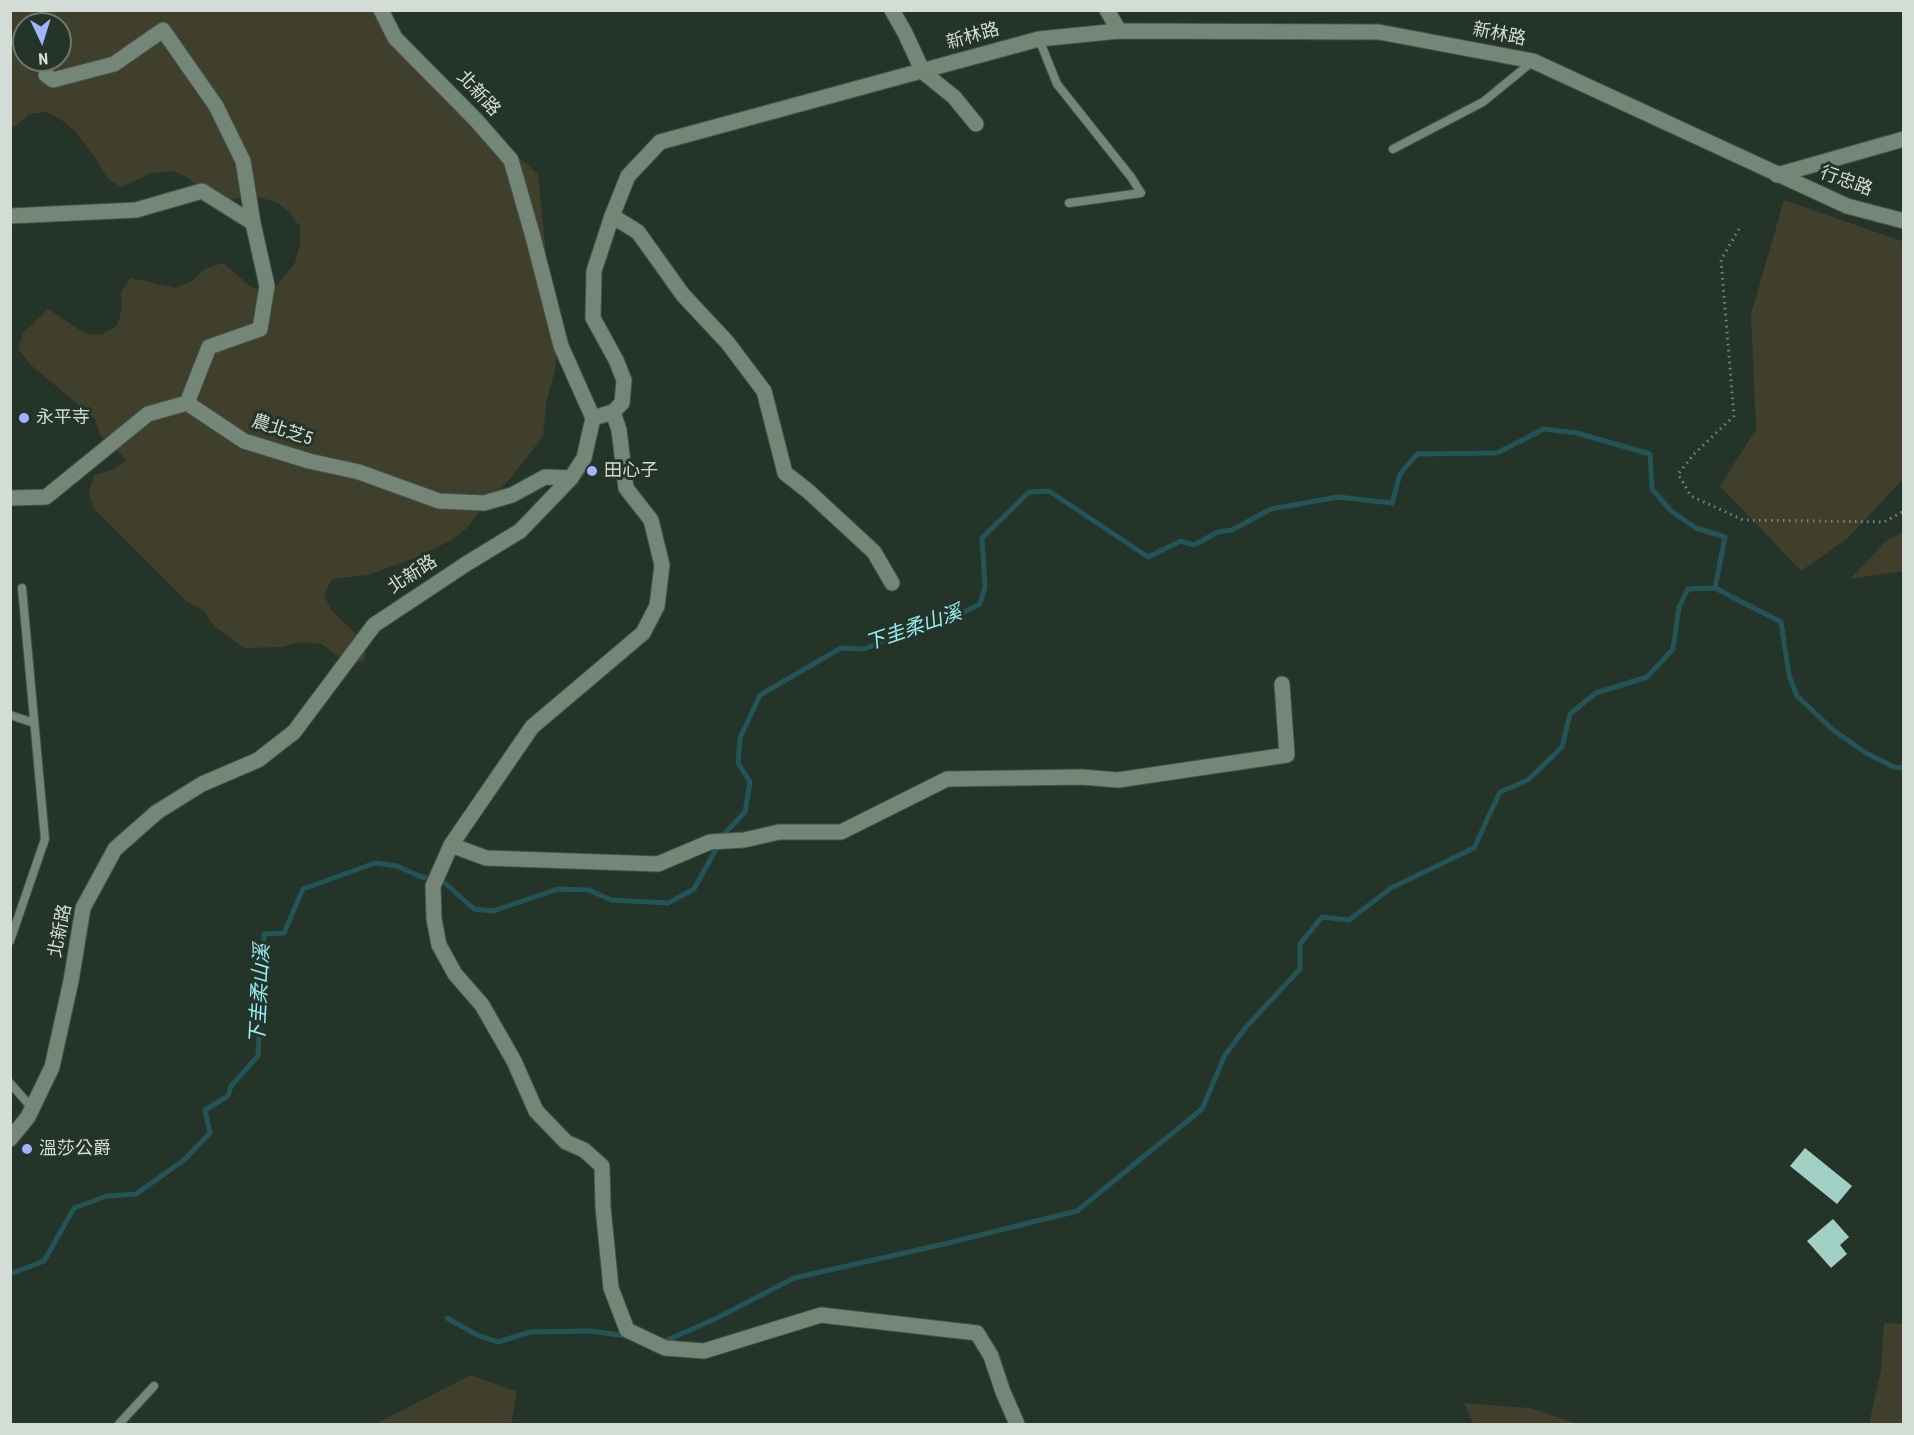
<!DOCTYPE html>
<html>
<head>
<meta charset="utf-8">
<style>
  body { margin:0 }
  #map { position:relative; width:1914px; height:1435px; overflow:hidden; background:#243429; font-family:"Roboto Condensed",sans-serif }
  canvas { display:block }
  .frame { position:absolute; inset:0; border:12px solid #d3ddd5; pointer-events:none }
  .north { position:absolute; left:12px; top:12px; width:60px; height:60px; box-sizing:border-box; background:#243429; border:2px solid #6a786e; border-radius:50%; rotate:176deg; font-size:16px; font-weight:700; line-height:24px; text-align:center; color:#d3ddd5 }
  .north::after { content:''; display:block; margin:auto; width:21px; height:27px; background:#a1b3fd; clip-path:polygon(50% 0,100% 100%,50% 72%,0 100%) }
</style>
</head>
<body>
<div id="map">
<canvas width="1914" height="1435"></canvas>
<div class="frame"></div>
<div class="north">N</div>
</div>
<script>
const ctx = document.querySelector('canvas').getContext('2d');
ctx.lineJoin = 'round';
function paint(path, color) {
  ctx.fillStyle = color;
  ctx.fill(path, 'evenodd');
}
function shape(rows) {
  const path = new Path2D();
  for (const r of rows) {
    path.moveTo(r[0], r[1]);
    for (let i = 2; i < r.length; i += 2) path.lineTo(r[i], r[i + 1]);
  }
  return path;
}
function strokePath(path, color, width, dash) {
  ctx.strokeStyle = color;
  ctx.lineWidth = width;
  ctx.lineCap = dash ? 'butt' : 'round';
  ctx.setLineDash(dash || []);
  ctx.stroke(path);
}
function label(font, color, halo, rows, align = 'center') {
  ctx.font = font + ' "Roboto Condensed","Noto Sans TC",sans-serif';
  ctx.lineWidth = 6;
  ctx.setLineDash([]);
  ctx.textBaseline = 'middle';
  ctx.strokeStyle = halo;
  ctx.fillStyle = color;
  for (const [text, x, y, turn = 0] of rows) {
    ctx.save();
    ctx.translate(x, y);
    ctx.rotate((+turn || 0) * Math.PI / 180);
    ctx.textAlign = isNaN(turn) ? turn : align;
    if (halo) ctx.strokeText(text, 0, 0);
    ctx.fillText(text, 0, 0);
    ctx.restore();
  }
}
paint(shape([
  [10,11,378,11,513,152,538,174,556,354,555,371,546,402,543,436,511,478,485,505,466,529,453,539,418,557,368,575,332,579,324,595,331,610,366,643,365,660,350,665,322,644,301,642,282,647,244,648,214,626,204,611,186,601,94,509,89,493,94,475,112,470,127,460,100,435,95,419,31,365,18,349,23,333,48,309,86,334,101,335,117,326,122,309,121,292,131,278,175,288,192,281,205,269,223,263,251,287,271,293,295,263,300,244,300,227,290,213,276,202,254,196,217,201,201,190,189,178,173,171,152,173,121,187,107,178,98,162,75,131,63,121,46,112,29,114,16,126,11,128],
  [24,24,60,24,60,60,24,60],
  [1784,200,1904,242,1903,479,1848,538,1801,571,1720,486,1756,429,1751,314],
  [1903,532,1903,571,1850,579,1886,541],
  [1884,1323,1903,1324,1903,1424,1869,1424,1881,1370],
  [471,1375,517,1392,511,1424,375,1424],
  [1464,1403,1530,1408,1579,1424,1474,1424]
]), '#403f2b');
strokePath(shape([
  [10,1274,44,1261,74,1208,107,1196,136,1194,184,1160,210,1133,205,1110,228,1096,231,1086,258,1056,264,934,284,933,303,889,375,863,397,866,419,876,445,883,474,909,493,911,558,889,589,890,611,900,668,903,694,889,725,833,745,812,750,782,738,763,740,738,760,695,841,648,864,649,924,624,930,620,952,618,980,604,985,587,982,538,1029,492,1049,491,1148,557,1181,541,1194,545,1218,532,1232,530,1271,509,1338,497,1392,503,1400,474,1417,454,1497,453,1544,429,1577,433,1650,454,1652,489,1671,511,1696,528,1725,537,1715,588,1781,622,1789,675,1797,696,1833,730,1866,753,1894,767,1904,768],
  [447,1318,477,1335,498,1342,530,1332,590,1331,627,1336],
  [660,1341,663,1342,717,1318,794,1278,944,1244,1077,1211,1202,1109,1225,1055,1247,1026,1300,969,1300,944,1322,917,1349,920,1391,888,1474,848,1500,792,1528,780,1562,747,1570,714,1596,693,1647,677,1673,649,1679,607,1688,589,1715,588]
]), '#245457', 5);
paint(shape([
  [1805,1148,1852,1186,1837,1204,1790,1166],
  [1833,1219,1849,1237,1840,1245,1847,1254,1831,1268,1807,1241]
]), '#a0cfc3');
const lane = shape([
  [1039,39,1057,84,1131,177,1141,193,1069,203],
  [1393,149,1483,102,1532,62],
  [10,715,34,723],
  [10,941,45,839,22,588],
  [10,1083,32,1108],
  [119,1424,154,1386]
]);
const street = shape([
  [892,10,905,33,923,72,954,97,976,124],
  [1107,10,1119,31],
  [46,75,53,80,114,64,163,30,216,106,243,161,253,223],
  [1777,175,1904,139],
  [10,216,136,210,202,191,253,223,267,286,260,329,209,347,187,403],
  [612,216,638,232,683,295,727,342,764,391,785,473,808,491,874,552,892,583],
  [613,412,619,430,626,488,651,520,662,565,657,606,643,633,532,727,451,845,433,886,434,919,439,945,455,974,482,1005,514,1061,536,1111,566,1142,584,1150,602,1166,603,1207,611,1288,627,1330,665,1348,704,1351,821,1315,977,1333,991,1356,1003,1392,1017,1424],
  [10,498,46,497,148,414,187,403,244,441,309,461,359,472,439,501,484,503,512,495,545,477,571,478],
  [451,845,486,858,658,864,710,842,744,840,779,832,841,832,947,779,1082,777,1118,780,1287,755,1282,684]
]);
const secondary = shape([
  [593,418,613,412,622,403,624,380,616,360,593,318,594,271,612,216,628,176,660,142,1039,39,1119,31,1379,32,1533,61,1847,206,1904,221],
  [10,1139,28,1117,52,1067,71,981,83,908,115,849,157,812,202,784,258,760,294,732,374,625,466,564,520,531,571,478,584,458,593,418,561,346,533,237,511,160,476,120,395,38,381,10]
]);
strokePath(lane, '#445248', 10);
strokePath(street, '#445248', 17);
strokePath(secondary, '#445248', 17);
strokePath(shape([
  [1739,229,1721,260,1734,416,1695,453,1678,474,1691,496,1743,520,1884,522,1904,511]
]), '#78857c', 3, [1.5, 4.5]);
strokePath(lane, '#738678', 8);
strokePath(street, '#738678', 15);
strokePath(secondary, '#738678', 15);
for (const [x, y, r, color] of [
  [24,418,6,"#a1b3fd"],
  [592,471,6,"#a1b3fd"],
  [27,1149,6,"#a1b3fd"]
]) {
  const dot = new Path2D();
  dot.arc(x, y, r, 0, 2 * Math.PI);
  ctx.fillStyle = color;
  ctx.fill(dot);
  strokePath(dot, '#243429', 2);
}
label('18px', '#d3ddd5', '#243429', [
  ["新林路",1499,35,11],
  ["新林路",973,37,-16],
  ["北新路",478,94,47],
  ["行忠路",1846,182,20],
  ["農北芝5",282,431,18],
  ["北新路",413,575,-33],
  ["北新路",61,931,-79]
]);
label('18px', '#d3ddd5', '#243429', [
  ["永平寺",36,418],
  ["田心子",604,471],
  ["溫莎公爵",39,1149]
], 'left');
label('italic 20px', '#99edf3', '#243429', [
  ["下圭柔山溪",914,629,-19],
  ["下圭柔山溪",261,994,-87]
]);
</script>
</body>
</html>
